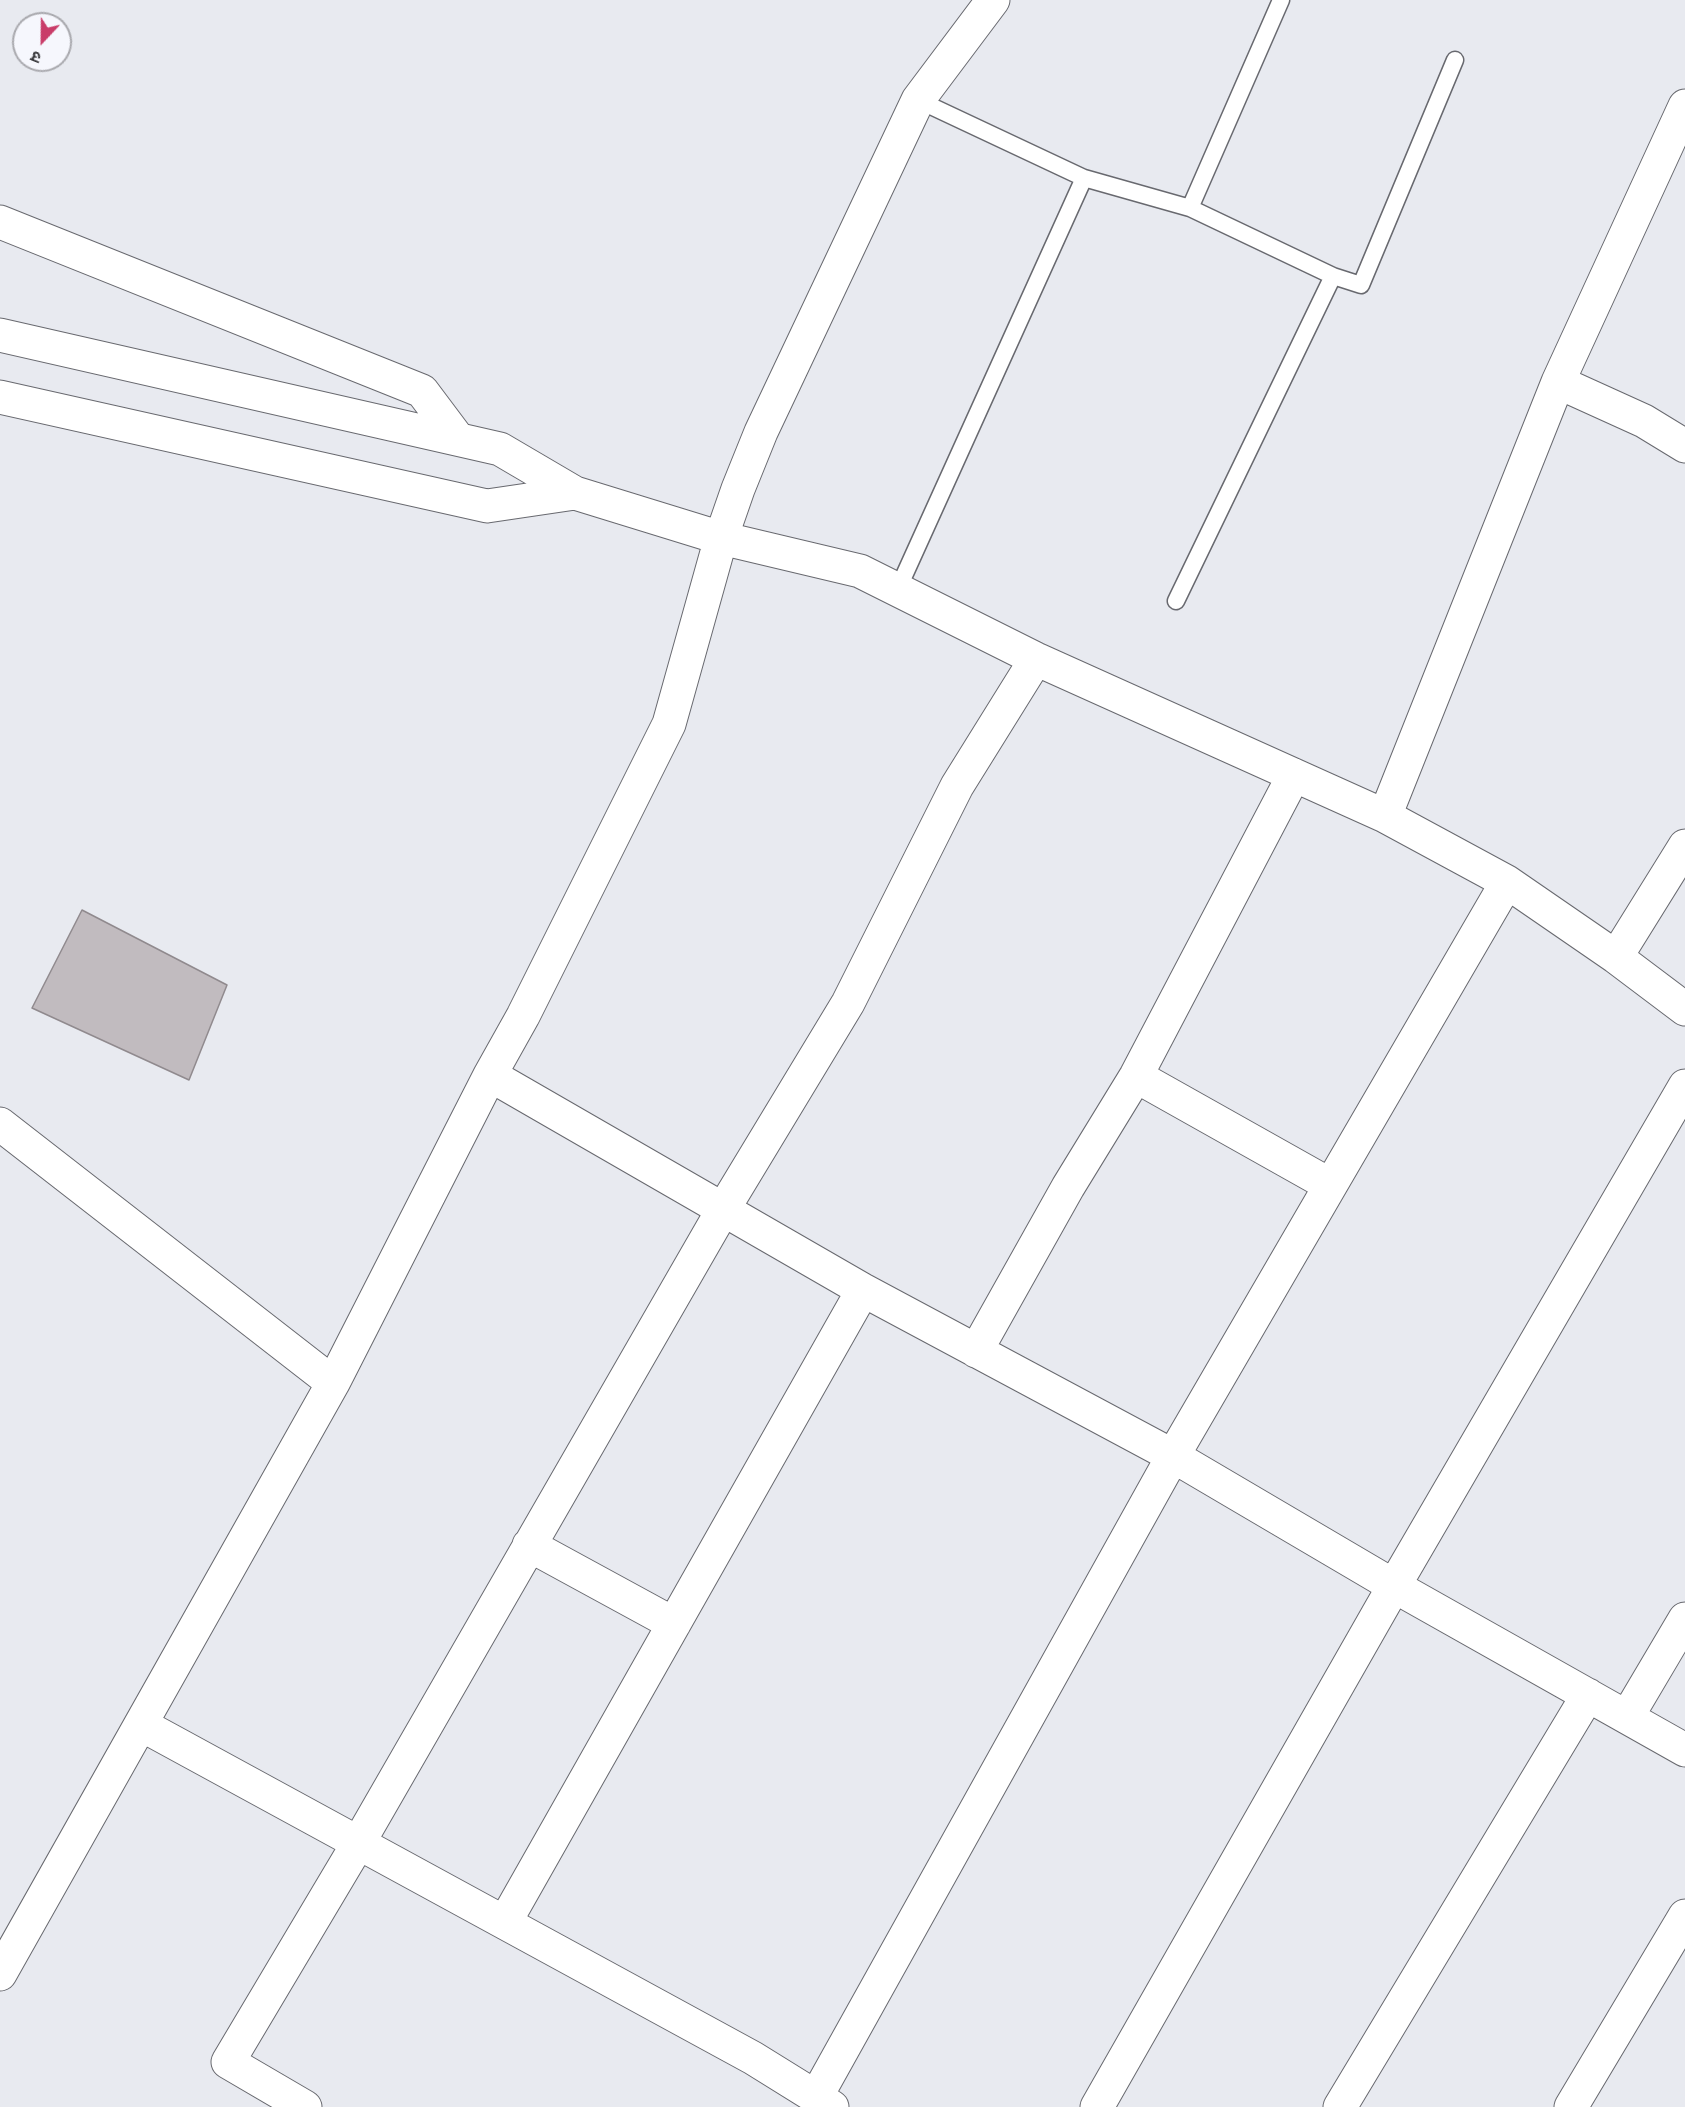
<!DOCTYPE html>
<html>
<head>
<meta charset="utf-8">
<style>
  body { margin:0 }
  #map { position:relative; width:1685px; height:2107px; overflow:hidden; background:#e8eaf0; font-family:"DejaVu Sans","Noto Sans Devanagari",sans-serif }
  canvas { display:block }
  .north { position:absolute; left:12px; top:12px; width:60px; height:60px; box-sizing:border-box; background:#f6f7fd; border:2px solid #a9a9ae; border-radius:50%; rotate:202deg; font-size:16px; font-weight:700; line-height:24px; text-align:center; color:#353538 }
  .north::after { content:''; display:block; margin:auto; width:21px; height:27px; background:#c93c69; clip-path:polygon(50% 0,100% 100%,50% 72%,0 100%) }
</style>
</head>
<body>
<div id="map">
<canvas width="1685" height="2107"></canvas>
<div class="north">उ</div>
</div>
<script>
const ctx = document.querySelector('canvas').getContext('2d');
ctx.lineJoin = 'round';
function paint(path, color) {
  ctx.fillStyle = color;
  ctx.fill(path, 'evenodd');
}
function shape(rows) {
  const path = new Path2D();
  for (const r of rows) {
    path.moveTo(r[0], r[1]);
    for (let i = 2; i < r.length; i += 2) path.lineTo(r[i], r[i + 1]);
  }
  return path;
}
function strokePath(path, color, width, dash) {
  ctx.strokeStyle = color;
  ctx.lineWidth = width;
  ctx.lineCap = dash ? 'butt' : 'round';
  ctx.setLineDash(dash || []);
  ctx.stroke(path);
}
const building = shape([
  [82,910,227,985,189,1080,32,1008,82,910]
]);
paint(building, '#c1bbbf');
strokePath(building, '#908a8e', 1.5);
const service = shape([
  [918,100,1084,178,1190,208,1333,276,1361,285,1455,60],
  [1190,208,1281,0],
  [898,589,1084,178],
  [1176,601,1333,276]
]);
const minor = shape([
  [0,222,422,391,458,439],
  [0,335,500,449,575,493,487,506,0,397],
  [1558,382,1644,421,1685,446],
  [575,493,721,538,738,489,761,432,918,100,993,0],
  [1385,816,1558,382,1685,106],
  [1616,957,1685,846],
  [490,1075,863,1290,1173,1456,1394,1586,1685,1750],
  [1136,1076,1330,1185],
  [0,1124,333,1383],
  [976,1351,1068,1187,1136,1076,1294,775],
  [529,1545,674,1624],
  [1627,1717,1685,1619],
  [142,1725,753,2058,832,2107],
  [505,1922,863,1290],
  [0,1974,333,1383,490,1075,523,1016,669,724,721,538,860,571,1036,659,1385,816,1507,882,1616,957,1685,1009],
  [816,2097,1173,1456,1507,882],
  [305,2107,228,2062,359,1842,724,1208,848,1003,957,786,1036,659],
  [1097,2107,1394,1586,1685,1086],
  [1340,2107,1588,1695],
  [1571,2107,1685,1916]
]);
strokePath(service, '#68696f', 19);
strokePath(minor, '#68696f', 35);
strokePath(service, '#fff', 16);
strokePath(minor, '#fff', 33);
</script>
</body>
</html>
